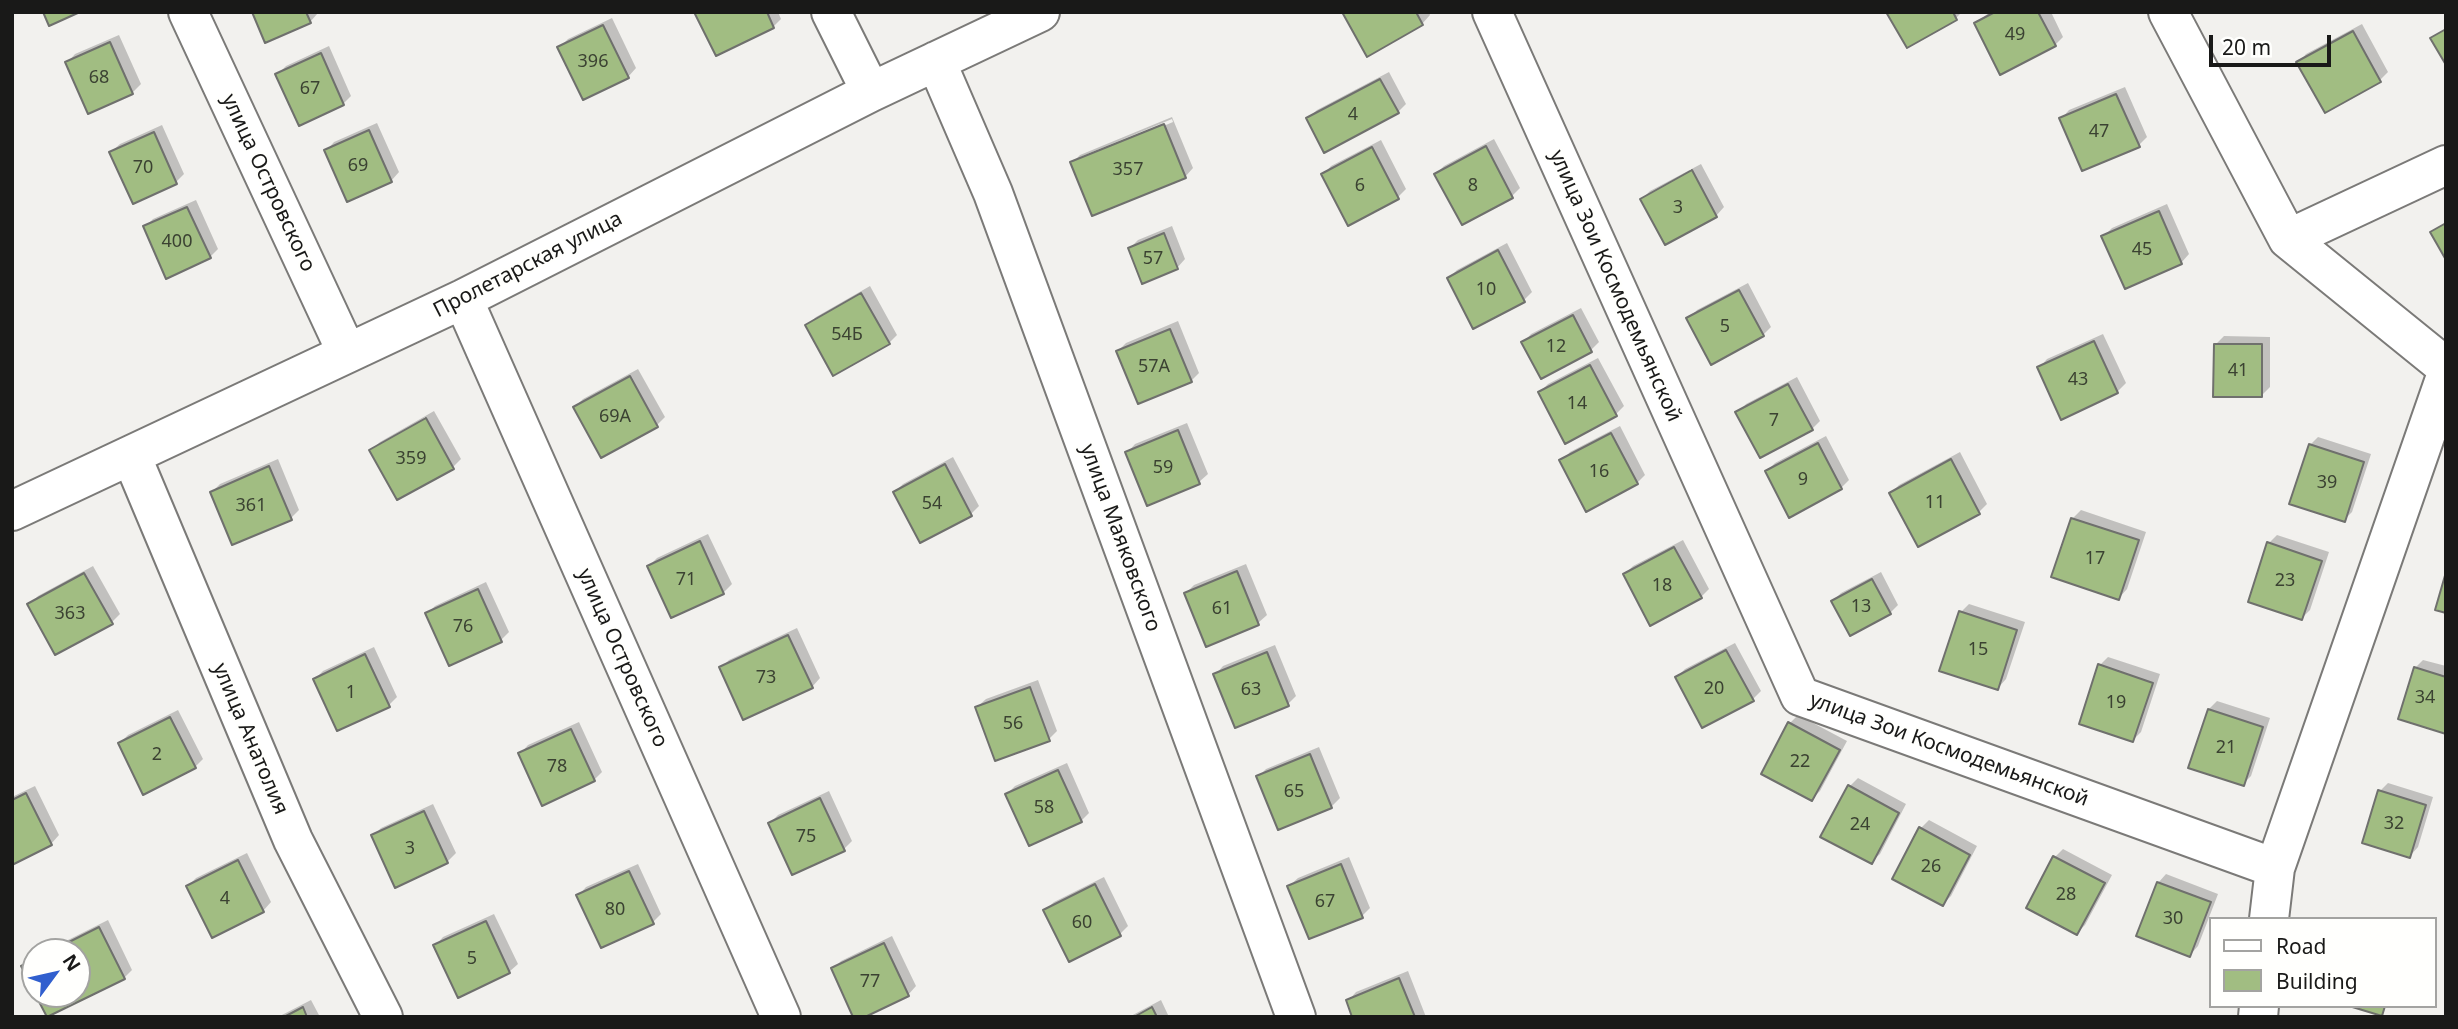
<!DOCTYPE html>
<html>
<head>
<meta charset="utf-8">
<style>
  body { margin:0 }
  #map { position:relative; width:2458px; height:1029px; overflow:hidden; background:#f2f1ee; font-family:"Noto Sans",sans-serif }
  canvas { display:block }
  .frame { position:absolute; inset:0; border:14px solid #191918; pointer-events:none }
  .legend { position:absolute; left:2209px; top:917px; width:228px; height:91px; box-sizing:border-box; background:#fffffd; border:2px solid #a3a3a1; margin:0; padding:9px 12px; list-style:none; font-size:21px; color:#191918 }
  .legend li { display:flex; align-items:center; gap:14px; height:35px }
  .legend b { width:35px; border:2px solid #a3a3a1 }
  .north { position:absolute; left:21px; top:938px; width:70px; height:70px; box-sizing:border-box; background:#fffffd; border:2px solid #a3a3a1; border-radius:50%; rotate:57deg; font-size:19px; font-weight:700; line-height:28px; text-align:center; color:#191918 }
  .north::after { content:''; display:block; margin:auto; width:24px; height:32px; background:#315fce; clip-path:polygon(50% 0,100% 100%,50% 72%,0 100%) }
  .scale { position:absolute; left:2209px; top:35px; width:122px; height:32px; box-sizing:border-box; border:4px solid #191918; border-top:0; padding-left:9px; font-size:21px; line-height:24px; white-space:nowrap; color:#191918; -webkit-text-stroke:5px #fffffd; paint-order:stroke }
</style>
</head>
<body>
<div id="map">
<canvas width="2458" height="1029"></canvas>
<div class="frame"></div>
<ul class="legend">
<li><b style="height:9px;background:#fff"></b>Road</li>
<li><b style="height:19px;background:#a1bd82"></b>Building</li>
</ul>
<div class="north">N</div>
<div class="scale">20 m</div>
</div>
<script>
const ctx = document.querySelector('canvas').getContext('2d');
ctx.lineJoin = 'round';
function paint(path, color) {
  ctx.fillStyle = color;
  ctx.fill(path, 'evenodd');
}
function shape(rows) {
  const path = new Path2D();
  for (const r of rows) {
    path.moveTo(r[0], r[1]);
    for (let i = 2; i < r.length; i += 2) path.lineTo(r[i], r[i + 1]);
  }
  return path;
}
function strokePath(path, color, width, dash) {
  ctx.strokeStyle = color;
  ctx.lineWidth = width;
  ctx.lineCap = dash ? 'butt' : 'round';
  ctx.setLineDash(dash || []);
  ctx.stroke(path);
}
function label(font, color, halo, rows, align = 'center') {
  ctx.font = font + ' "Noto Sans",sans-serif';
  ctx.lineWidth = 5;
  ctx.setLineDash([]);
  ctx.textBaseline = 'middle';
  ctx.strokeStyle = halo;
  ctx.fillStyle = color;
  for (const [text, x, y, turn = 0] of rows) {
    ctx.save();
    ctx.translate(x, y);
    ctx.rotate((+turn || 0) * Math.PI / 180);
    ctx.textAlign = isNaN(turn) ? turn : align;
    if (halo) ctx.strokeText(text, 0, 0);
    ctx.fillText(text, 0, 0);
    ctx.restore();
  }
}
paint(shape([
  [254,12,317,12,318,13,310,22],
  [696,12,778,12,781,19,773,27],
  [1344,12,1429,12,1430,15,1422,24],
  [1888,12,1962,12,1956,18],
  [1990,12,2051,12,2063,37,2055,45,1976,23],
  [612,18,636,68,628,77,560,47,568,39],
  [2362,24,2388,72,2380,80,2326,111,2298,63,2306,54],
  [119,35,141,84,132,93,89,112,67,63,75,54],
  [329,46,351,96,343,104,278,74,286,66],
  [1389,72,1406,104,1398,112,1308,118,1317,110],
  [2125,87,2147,137,2139,145,2061,119,2069,110],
  [1172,117,1193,168,1185,177,1072,163,1080,155],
  [1172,119,1173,122,1080,161,1080,157],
  [377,123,399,172,391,181,326,151,334,142],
  [162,125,184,174,176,182,111,152,120,144],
  [1494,139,1520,188,1512,196,1436,174,1444,166],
  [1381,140,1406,189,1398,197,1349,223,1323,175,1331,166],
  [1701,164,1724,207,1716,216,1642,199,1650,191],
  [196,200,218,249,210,257,145,227,153,219],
  [2167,204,2189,254,2181,263,2104,236,2112,228],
  [1172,226,1185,259,1177,268,1130,248,1138,240],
  [1507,243,1532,292,1524,300,1474,326,1449,278,1457,270],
  [1748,283,1771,327,1763,335,1689,319,1697,310],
  [870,286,897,335,889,343,807,325,816,317],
  [1581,308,1599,342,1591,350,1523,343,1531,334],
  [1178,321,1199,373,1191,381,1118,351,1126,343],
  [2103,334,2126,383,2117,392,2062,417,2039,368,2047,359],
  [2224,336,2270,337,2270,387,2261,396,2215,345],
  [1598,358,1624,406,1615,415,1540,392,1548,384],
  [638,369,665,417,657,425,575,407,583,399],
  [1797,377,1820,421,1812,429,1738,413,1746,404],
  [434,411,461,459,453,467,371,450,380,442],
  [1187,423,1208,474,1199,482,1127,453,1135,444],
  [1620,426,1645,475,1637,483,1562,461,1570,452],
  [1826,436,1849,480,1841,488,1767,471,1775,463],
  [2318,437,2371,454,2352,512,2344,520,2310,445],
  [1960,452,1987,504,1979,512,1891,493,1899,485],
  [953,457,979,506,971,514,895,492,903,484],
  [278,459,299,510,291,518,212,492,220,484],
  [2081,510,2146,532,2127,589,2119,598,2072,519],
  [708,534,732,584,723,593,649,566,657,558],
  [2277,535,2329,552,2310,610,2302,618,2269,543],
  [1683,540,1709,589,1701,597,1625,574,1633,566],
  [1246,564,1267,615,1258,623,1207,644,1186,593,1194,585],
  [93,566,120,614,112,622,29,605,38,596],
  [1881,572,1898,605,1890,613,1833,601,1841,593],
  [486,582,509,632,501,640,427,614,435,606],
  [1969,604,2025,622,2006,679,1998,688,1961,612],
  [797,628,820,678,812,687,721,668,729,660],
  [1735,643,1761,691,1753,699,1677,677,1685,669],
  [1275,645,1296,696,1288,704,1215,675,1223,666],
  [374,647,397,697,389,705,315,679,323,671],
  [2108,657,2160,674,2141,732,2133,740,2100,665],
  [2423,660,2446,666,2446,732,2415,668],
  [1038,680,1057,731,1049,739,977,707,986,699],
  [2217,701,2270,718,2251,776,2243,784,2209,709],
  [178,710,203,759,195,767,120,743,128,735],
  [1798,715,1847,741,1820,791,1812,799,1789,724],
  [579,722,602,772,594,780,520,754,528,745],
  [1319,747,1340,798,1331,807,1279,828,1258,777,1266,769],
  [1067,763,1089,813,1081,821,1007,794,1015,786],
  [1858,778,1906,804,1880,854,1871,862,1850,786],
  [2388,783,2433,797,2418,847,2410,856,2380,791],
  [35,786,59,835,51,844,12,863,12,797],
  [829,791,852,841,844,849,770,823,778,815],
  [433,804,456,853,447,862,396,886,373,836,381,828],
  [1929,820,1977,846,1951,896,1943,904,1921,828],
  [2063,849,2112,875,2085,925,2077,933,2055,857],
  [247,853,271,902,263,911,188,886,196,878],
  [1349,857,1370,908,1362,916,1289,886,1298,878],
  [638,864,661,914,653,922,578,896,586,887],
  [2166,874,2218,894,2198,946,2190,955,2158,883],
  [1104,877,1128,926,1120,934,1045,910,1054,902],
  [494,914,518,964,509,972,435,946,443,937],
  [108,920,132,970,124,978,48,1015,37,994,77,994,77,952,44,952],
  [892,936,916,986,908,995,833,969,841,961],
  [1408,971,1426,1017,1354,1017,1348,1001,1356,992],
  [311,1000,320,1017,278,1017],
  [1161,1000,1169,1017,1129,1017]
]), '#0003');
const building = shape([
  [43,12,80,12,49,26,43,12],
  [252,12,306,12,311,23,265,43,252,12],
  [694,12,767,12,774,28,716,56,694,12],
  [1342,12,1416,12,1423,25,1367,57,1342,12],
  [1886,12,1953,12,1957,20,1907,48,1886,12],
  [1995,12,2038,12,2056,46,2000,75,1974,23,1995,12],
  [603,25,629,78,583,100,557,47,603,25],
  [2446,29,2446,65,2430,38,2446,29],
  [2353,31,2381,82,2325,113,2296,62,2353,31],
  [110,42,133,94,88,114,65,62,110,42],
  [321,53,344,105,299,126,275,74,321,53],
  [1380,79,1399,113,1324,153,1306,118,1380,79],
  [2116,94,2140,147,2082,171,2059,118,2116,94],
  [1164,124,1186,178,1092,216,1070,162,1164,124],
  [369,130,392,182,347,202,324,150,369,130],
  [154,132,177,184,133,204,109,152,154,132],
  [1486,146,1513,198,1462,225,1434,174,1486,146],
  [1372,147,1399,199,1348,226,1321,174,1372,147],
  [1692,170,1717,217,1665,245,1640,199,1692,170],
  [187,207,211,258,166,279,143,226,187,207],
  [2159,211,2182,264,2125,289,2101,236,2159,211],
  [2446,223,2446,260,2430,232,2446,223],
  [1164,233,1178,269,1142,284,1128,248,1164,233],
  [1498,250,1525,302,1473,329,1447,278,1498,250],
  [1739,290,1764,336,1711,365,1686,318,1739,290],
  [861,293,890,344,833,376,805,325,861,293],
  [1573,315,1592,352,1541,379,1521,342,1573,315],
  [1170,329,1192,382,1138,404,1116,351,1170,329],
  [2094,341,2118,393,2061,420,2037,367,2094,341],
  [2214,344,2262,344,2262,397,2213,397,2214,344],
  [1590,365,1617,416,1565,444,1538,392,1590,365],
  [630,376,658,427,601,458,573,407,630,376],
  [1788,384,1813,430,1760,458,1735,412,1788,384],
  [426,418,454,469,397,500,369,450,426,418],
  [1178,430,1200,484,1147,506,1125,452,1178,430],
  [1611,433,1638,484,1586,512,1559,460,1611,433],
  [1818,443,1842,489,1789,518,1765,471,1818,443],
  [2309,444,2364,462,2345,522,2289,504,2309,444],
  [1951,459,1980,514,1918,547,1889,493,1951,459],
  [945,464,972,516,920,543,893,492,945,464],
  [269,466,292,520,232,545,210,492,269,466],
  [2071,518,2139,540,2119,600,2051,577,2071,518],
  [700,541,724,594,671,618,647,566,700,541],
  [2267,542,2322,561,2302,620,2248,602,2267,542],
  [1674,547,1702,598,1650,626,1623,574,1674,547],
  [1237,571,1259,625,1206,647,1184,593,1237,571],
  [2446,572,2446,613,2435,610,2446,572],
  [84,573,113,624,55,655,27,604,84,573],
  [1872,579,1891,614,1850,636,1831,601,1872,579],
  [478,589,502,642,449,666,425,613,478,589],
  [1959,611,2017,630,1998,690,1939,671,1959,611],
  [788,635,813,688,743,720,719,667,788,635],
  [1726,650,1754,701,1702,728,1675,677,1726,650],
  [1267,652,1289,706,1235,728,1213,674,1267,652],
  [365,654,390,707,337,731,313,679,365,654],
  [2098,664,2153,683,2133,742,2079,724,2098,664],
  [2414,667,2446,677,2446,734,2398,719,2414,667],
  [1030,687,1050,741,995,761,975,707,1030,687],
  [2208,709,2263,727,2244,786,2188,768,2208,709],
  [170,717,196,768,143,795,118,743,170,717],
  [1788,722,1840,750,1812,801,1761,774,1788,722],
  [571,729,595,781,542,806,518,753,571,729],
  [1310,754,1332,808,1278,830,1256,776,1310,754],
  [1058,770,1082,822,1029,846,1005,794,1058,770],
  [1848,785,1899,813,1872,864,1820,837,1848,785],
  [2378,790,2426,805,2410,858,2362,843,2378,790],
  [26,793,52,845,12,865,12,800,26,793],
  [820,798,845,851,792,875,768,823,820,798],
  [424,811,448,863,395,888,371,835,424,811],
  [1919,827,1970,855,1943,906,1892,879,1919,827],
  [2053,856,2105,883,2077,935,2026,908,2053,856],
  [238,860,264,912,212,938,186,886,238,860],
  [1341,864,1363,918,1309,939,1287,886,1341,864],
  [629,871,654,924,601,948,576,895,629,871],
  [2157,882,2211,902,2190,957,2136,936,2157,882],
  [1095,884,1121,936,1069,962,1043,910,1095,884],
  [486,921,510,973,458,998,433,945,486,921],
  [99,927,125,979,47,1017,35,994,77,994,77,952,49,952,99,927],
  [884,943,909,996,865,1017,853,1017,831,968,884,943],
  [35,959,35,993,21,966,35,959],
  [1399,978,1415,1017,1352,1017,1346,1000,1399,978],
  [2349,1006,2385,1006,2382,1016,2349,1006],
  [303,1007,307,1017,284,1017,303,1007],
  [1152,1007,1157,1017,1134,1017,1152,1007]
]);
paint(building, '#a1bd82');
strokePath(building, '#6f706d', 2);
const minor = shape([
  [188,12,347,353],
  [831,12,871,92],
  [1492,12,1800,696,2275,868],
  [2168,12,2288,239,2446,367],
  [936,61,993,193,1296,1017],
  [2288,239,2446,165],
  [463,299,781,1017],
  [131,455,293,840,383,1017],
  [12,511,463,299,871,92,1040,12],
  [2269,919,2275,868,2446,376],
  [2258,1017,2259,1006]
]);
strokePath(minor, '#7b7a78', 42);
strokePath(minor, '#fff', 38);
label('18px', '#3b4232', null, [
  ["49",2015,35],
  ["396",593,62],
  ["68",99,78],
  ["67",310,89],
  ["4",1353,115],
  ["47",2099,132],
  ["69",358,166],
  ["70",143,168],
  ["357",1128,170],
  ["6",1360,186],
  ["8",1473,186],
  ["3",1678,208],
  ["400",177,242],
  ["45",2142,250],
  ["57",1153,259],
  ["10",1486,290],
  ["5",1725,327],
  ["54Б",847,335],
  ["12",1556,347],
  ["57А",1154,367],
  ["41",2238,371],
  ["43",2078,380],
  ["14",1577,404],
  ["69А",615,417],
  ["7",1774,421],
  ["359",411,459],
  ["59",1163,468],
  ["16",1599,472],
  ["9",1803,480],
  ["39",2327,483],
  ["11",1935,503],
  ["54",932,504],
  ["361",251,506],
  ["17",2095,559],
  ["71",686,580],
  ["23",2285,581],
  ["18",1662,586],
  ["13",1861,607],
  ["61",1222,609],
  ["363",70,614],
  ["76",463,627],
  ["15",1978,650],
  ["73",766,678],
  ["20",1714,689],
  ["63",1251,690],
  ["1",351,693],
  ["34",2425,698],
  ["19",2116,703],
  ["56",1013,724],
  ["21",2226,748],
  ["2",157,755],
  ["22",1800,762],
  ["78",557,767],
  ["65",1294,792],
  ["58",1044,808],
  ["32",2394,824],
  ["24",1860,825],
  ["75",806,837],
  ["3",410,849],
  ["26",1931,867],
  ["28",2066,895],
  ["4",225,899],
  ["67",1325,902],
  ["80",615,910],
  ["30",2173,919],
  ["60",1082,923],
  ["5",472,959],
  ["77",870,982]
]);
label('21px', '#191918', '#fffffd', [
  ["улица Островского",268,183,65],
  ["Пролетарская улица",528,265,-27],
  ["улица Зои Космодемьянской",1615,286,66],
  ["улица Маяковского",1120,538,70],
  ["улица Островского",622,658,66],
  ["улица Анатолия",250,739,67],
  ["улица Зои Космодемьянской",1949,750,20]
]);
</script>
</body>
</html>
